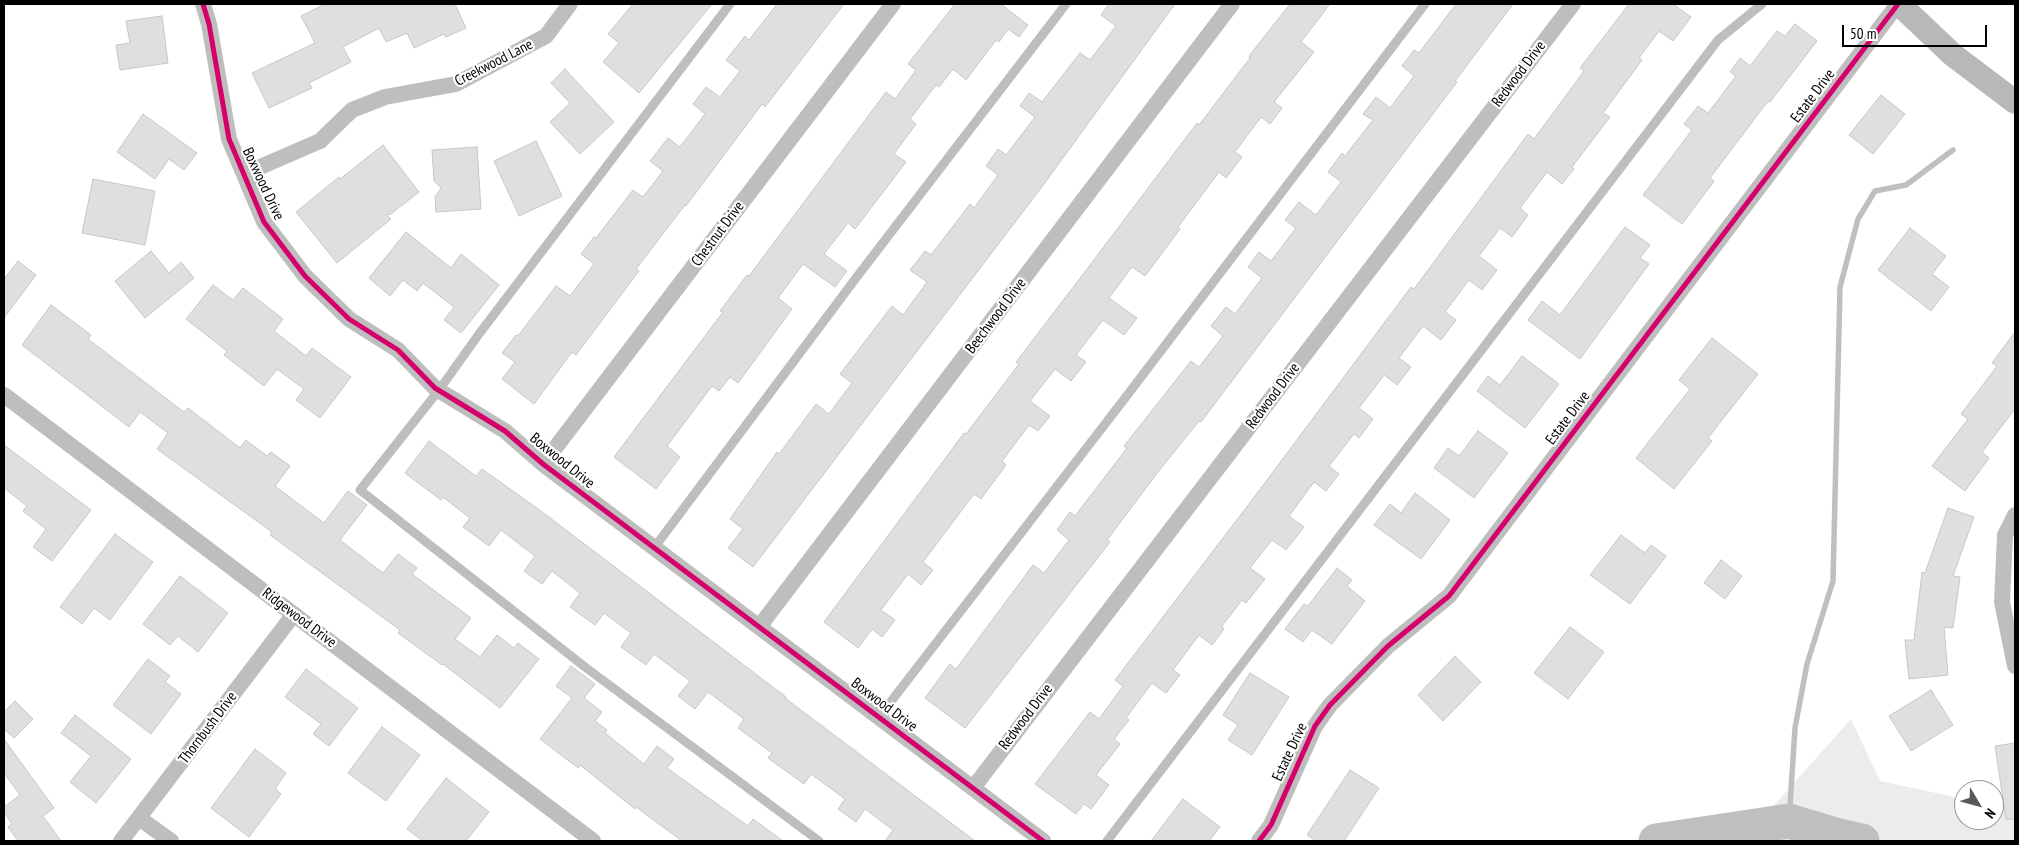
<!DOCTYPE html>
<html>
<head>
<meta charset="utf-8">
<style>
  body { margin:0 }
  #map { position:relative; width:2019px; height:845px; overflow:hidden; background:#fff; font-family:"PT Sans Narrow",sans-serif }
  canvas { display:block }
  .frame { position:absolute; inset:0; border:5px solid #000; pointer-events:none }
  .north { position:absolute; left:1954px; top:780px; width:50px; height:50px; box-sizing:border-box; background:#fff; border:1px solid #999; border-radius:50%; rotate:127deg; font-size:14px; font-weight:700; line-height:20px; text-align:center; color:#000 }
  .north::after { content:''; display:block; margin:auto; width:18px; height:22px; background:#595959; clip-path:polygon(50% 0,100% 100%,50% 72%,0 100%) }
  .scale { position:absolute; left:1842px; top:25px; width:145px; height:22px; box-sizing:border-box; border:2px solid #000; border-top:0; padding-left:6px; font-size:15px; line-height:18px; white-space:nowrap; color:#000; -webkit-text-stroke:4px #fff; paint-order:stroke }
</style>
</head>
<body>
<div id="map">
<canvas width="2019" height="845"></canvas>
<div class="frame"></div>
<div class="north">N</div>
<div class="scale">50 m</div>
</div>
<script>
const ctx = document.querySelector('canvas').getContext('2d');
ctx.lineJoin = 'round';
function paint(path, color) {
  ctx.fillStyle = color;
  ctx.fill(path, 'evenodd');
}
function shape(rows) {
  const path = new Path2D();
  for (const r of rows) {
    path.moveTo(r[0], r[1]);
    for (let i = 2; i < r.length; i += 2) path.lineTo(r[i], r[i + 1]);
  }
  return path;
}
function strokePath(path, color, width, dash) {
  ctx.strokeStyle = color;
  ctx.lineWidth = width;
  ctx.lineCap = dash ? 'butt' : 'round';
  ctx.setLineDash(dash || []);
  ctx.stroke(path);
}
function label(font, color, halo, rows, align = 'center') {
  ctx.font = font + ' "PT Sans Narrow",sans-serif';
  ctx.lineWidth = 4.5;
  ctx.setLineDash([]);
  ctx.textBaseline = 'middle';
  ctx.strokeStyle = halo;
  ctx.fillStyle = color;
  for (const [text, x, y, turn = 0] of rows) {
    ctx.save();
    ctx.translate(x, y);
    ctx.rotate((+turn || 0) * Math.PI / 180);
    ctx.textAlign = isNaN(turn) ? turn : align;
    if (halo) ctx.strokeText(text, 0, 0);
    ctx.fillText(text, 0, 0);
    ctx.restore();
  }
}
paint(shape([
  [1851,719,1880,781,1964,799,1964,820,1994,820,1994,805,2015,810,2015,841,1742,841]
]), '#ececec');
strokePath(shape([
  [1789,821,1795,728,1807,664,1833,581,1840,287,1858,219,1875,191,1906,185,1953,150]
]), '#bfbfbf', 5.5);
strokePath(shape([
  [1656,841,1789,821,1835,835,1862,841]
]), '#bfbfbf', 35);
const building = shape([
  [325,4,455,4,466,28,446,37,444,34,414,48,407,33,386,42,379,28,343,47,351,62,309,83,312,88,269,108,252,73,315,43,301,16,325,4],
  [633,4,712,4,639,93,603,62,619,43,608,34,633,4],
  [777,4,844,4,765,107,762,104,686,206,685,205,636,269,639,271,576,355,572,352,534,404,502,379,515,362,502,353,516,335,518,336,556,286,570,296,594,264,581,254,594,237,596,238,633,190,643,197,663,171,650,161,668,138,680,147,705,114,693,104,706,87,720,97,740,71,726,60,745,36,749,40,777,4],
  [955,4,1001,4,1028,25,1019,37,1008,29,999,42,996,40,966,80,953,69,939,87,936,85,910,119,916,124,894,154,906,162,855,229,848,223,824,254,847,271,835,287,803,264,778,298,792,309,738,383,730,377,719,391,712,386,667,446,680,457,656,489,614,457,723,312,720,311,747,275,749,276,886,92,895,99,916,70,908,64,955,4],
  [1109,4,1175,4,1044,184,753,567,728,548,743,529,730,519,777,452,779,454,816,404,829,414,852,383,840,374,892,306,903,315,927,282,910,270,925,251,931,255,970,204,974,208,998,175,986,166,998,149,1006,155,1035,117,1020,106,1029,93,1042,102,1080,53,1090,60,1116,26,1101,15,1109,4],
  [1290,4,1330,4,1301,42,1314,52,1274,102,1282,108,1270,124,1261,117,1235,152,1242,157,1226,178,1219,172,1178,227,1180,229,1145,276,1132,267,1109,298,1137,318,1124,335,1103,320,1076,355,1086,362,1071,381,1055,369,1030,401,1050,416,1038,431,1029,425,1002,461,1006,465,981,499,974,494,923,562,933,570,921,585,908,574,881,610,895,620,882,637,872,629,858,648,824,622,964,433,966,434,1019,364,1016,362,1081,277,1197,123,1199,125,1250,58,1249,56,1290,4],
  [1456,4,1513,4,1455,81,1457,82,1201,422,1199,421,1158,472,1107,540,1110,542,965,728,925,698,950,664,956,669,1033,565,1044,573,1069,540,1057,530,1070,512,1075,516,1127,448,1124,446,1191,361,1199,367,1223,336,1211,326,1226,307,1235,314,1262,278,1248,267,1259,252,1271,261,1296,228,1285,220,1299,202,1316,215,1341,182,1328,172,1342,153,1345,156,1373,120,1363,114,1376,97,1390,108,1414,76,1402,66,1414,50,1419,53,1456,4],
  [1629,4,1673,4,1691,17,1673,41,1659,31,1639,58,1642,60,1603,113,1610,117,1572,167,1574,169,1562,184,1547,172,1520,208,1528,215,1512,237,1500,228,1479,256,1497,270,1482,290,1469,280,1445,312,1456,320,1441,340,1423,326,1399,358,1411,367,1397,385,1384,375,1359,408,1373,419,1359,438,1354,434,1329,466,1339,474,1326,491,1314,482,1289,516,1304,527,1286,550,1272,540,1250,568,1265,579,1246,603,1242,600,1222,626,1224,629,1212,645,1199,635,1173,670,1180,675,1166,693,1152,683,1126,718,1129,720,1114,739,1120,744,1096,775,1109,785,1091,809,1084,804,1076,814,1035,784,1090,712,1099,719,1123,686,1115,680,1258,492,1411,287,1414,289,1528,134,1534,139,1584,71,1580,68,1629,4],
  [162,16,168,63,120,70,116,45,130,43,126,21,162,16],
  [1795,24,1817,41,1770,102,1768,101,1710,178,1714,181,1682,224,1643,195,1692,130,1684,124,1698,106,1708,113,1736,76,1730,72,1740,58,1750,66,1777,31,1785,36,1795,24],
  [565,69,614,122,580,154,550,122,570,103,551,83,565,69],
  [1881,95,1905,114,1873,154,1849,135,1881,95],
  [143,114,197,153,184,170,169,159,155,179,117,152,143,114],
  [536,141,562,196,519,216,494,161,536,141],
  [383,145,419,192,391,214,386,215,391,219,337,263,296,212,339,177,340,179,383,145],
  [477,147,481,209,436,212,435,197,441,188,434,181,432,150,477,147],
  [93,179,155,191,145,245,82,233,93,179],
  [1625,227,1650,245,1640,258,1649,264,1580,359,1528,320,1542,301,1560,315,1625,227],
  [1910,228,1946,256,1932,274,1949,287,1931,311,1878,270,1910,228],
  [406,232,451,268,461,254,499,285,461,333,444,320,454,307,423,283,417,291,403,280,390,296,369,278,406,232],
  [151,251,169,273,181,262,194,278,145,318,115,281,151,251],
  [18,261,36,275,4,318,4,279,18,261],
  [213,285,233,300,243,288,283,319,274,331,306,356,312,348,351,377,320,418,296,400,304,389,277,369,264,386,224,355,227,351,186,319,213,285],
  [51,305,91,335,88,339,184,412,188,408,240,448,246,440,267,456,271,452,290,466,275,486,324,523,348,491,367,505,340,540,383,573,398,554,417,568,412,574,471,618,455,639,480,657,497,635,514,648,518,643,539,659,500,708,443,664,442,665,398,633,400,630,270,535,272,532,157,449,168,433,140,412,129,427,22,345,51,305],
  [2015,332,2015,409,1982,452,1989,458,1965,491,1932,466,1968,419,1961,414,1997,366,1992,363,2015,332],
  [1712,338,1758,374,1708,438,1712,441,1674,489,1636,458,1690,389,1679,380,1712,338],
  [1522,356,1559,384,1525,428,1477,391,1488,376,1500,385,1522,356],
  [1478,431,1508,453,1474,498,1434,468,1448,448,1459,456,1478,431],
  [429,441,476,476,482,469,541,511,786,697,785,698,975,841,885,841,893,830,865,809,856,822,838,809,845,799,811,774,804,784,768,758,772,753,738,728,744,719,708,692,695,709,678,696,690,681,654,654,646,665,621,647,631,633,604,613,595,625,570,607,580,593,552,571,542,584,524,571,535,556,501,530,489,546,463,527,470,518,443,497,441,500,405,473,429,441],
  [4,445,91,510,52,561,33,547,46,529,23,511,27,506,4,488,4,445],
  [1415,493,1450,520,1421,559,1374,525,1390,504,1401,513,1415,493],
  [1948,508,1974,517,1953,576,1960,577,1953,628,1944,627,1948,675,1909,679,1905,640,1914,640,1922,572,1925,573,1948,508],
  [115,534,153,562,110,620,94,608,82,624,60,607,115,534],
  [1621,535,1645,553,1651,545,1666,556,1630,604,1590,575,1621,535],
  [1721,560,1742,576,1725,599,1704,583,1721,560],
  [1337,568,1352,580,1347,586,1365,601,1332,644,1312,630,1303,642,1285,629,1304,604,1308,606,1337,568],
  [180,576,228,613,198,652,178,636,170,645,143,624,180,576],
  [1570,627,1604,652,1568,699,1534,673,1570,627],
  [1455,656,1481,682,1443,721,1418,695,1455,656],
  [148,659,170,676,165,682,181,694,151,734,113,705,148,659],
  [571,666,595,684,584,698,602,712,595,721,607,730,605,733,644,764,657,746,674,759,667,768,748,826,753,819,783,841,682,841,636,807,635,809,580,765,578,768,540,739,572,698,556,686,571,666],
  [306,669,358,708,329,746,313,734,321,724,285,697,306,669],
  [1250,673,1289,697,1252,755,1228,740,1238,725,1223,715,1250,673],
  [1931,690,1953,725,1911,751,1889,716,1931,690],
  [15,701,33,719,14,738,4,729,4,712,15,701],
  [75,715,131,759,96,803,70,782,91,756,61,733,75,715],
  [382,727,420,755,386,801,348,773,382,727],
  [4,739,54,808,43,816,61,841,18,841,8,827,12,824,4,812,4,807,20,795,4,773,4,739],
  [2015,743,2015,819,2006,819,1995,746,2015,743],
  [255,749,286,773,275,789,281,794,249,837,211,808,255,749],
  [1350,770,1379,788,1344,841,1316,841,1307,835,1350,770],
  [446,778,489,812,466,841,423,841,407,829,446,778],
  [1183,799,1220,827,1209,841,1151,841,1183,799]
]);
paint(building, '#dfdfdf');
strokePath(building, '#c7c7c7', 1);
strokePath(shape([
  [730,4,479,334,439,390,360,490,585,667,819,841],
  [654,548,856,278,1066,4],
  [879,717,1122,402,1425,4],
  [1107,841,1718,40,1762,4]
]), '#bebebe', 9);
strokePath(shape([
  [203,4,209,24,229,139,264,222,305,276,349,319,398,350,435,388,505,431,543,464,1043,841],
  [244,174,320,141,352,110,385,97,456,84,546,36,570,4],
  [4,395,593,841],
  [543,464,893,4],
  [2015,515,2005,535,2002,602,2015,666],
  [759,627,1232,4],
  [973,788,1573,4],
  [139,818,171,841],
  [121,841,294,614],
  [1259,841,1271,825,1315,726,1330,705,1388,646,1449,596,1898,4]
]), '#bebebe', 16);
strokePath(shape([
  [1899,4,1953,55,2015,102]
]), '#b8b8b8', 24);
strokePath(shape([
  [203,4,209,24,229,139,264,222,305,276,349,319,398,350,435,388,505,431,543,464,1043,841],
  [1259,841,1271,825,1315,726,1330,705,1388,646,1449,596,1898,4]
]), '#d6006c', 5);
label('15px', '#000', '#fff', [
  ["Creekwood Lane",494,63,-27],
  ["Redwood Drive",1519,74,-53],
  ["Estate Drive",1813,96,-53],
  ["Boxwood Drive",263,184,65],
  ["Chestnut Drive",718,234,-53],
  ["Beechwood Drive",996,316,-53],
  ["Redwood Drive",1273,396,-53],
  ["Estate Drive",1568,418,-53],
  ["Boxwood Drive",562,461,39],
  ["Ridgewood Drive",299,618,37],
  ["Boxwood Drive",884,705,37],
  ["Redwood Drive",1026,717,-53],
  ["Thornbush Drive",208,728,-53],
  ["Estate Drive",1290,752,-65]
]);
</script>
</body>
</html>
